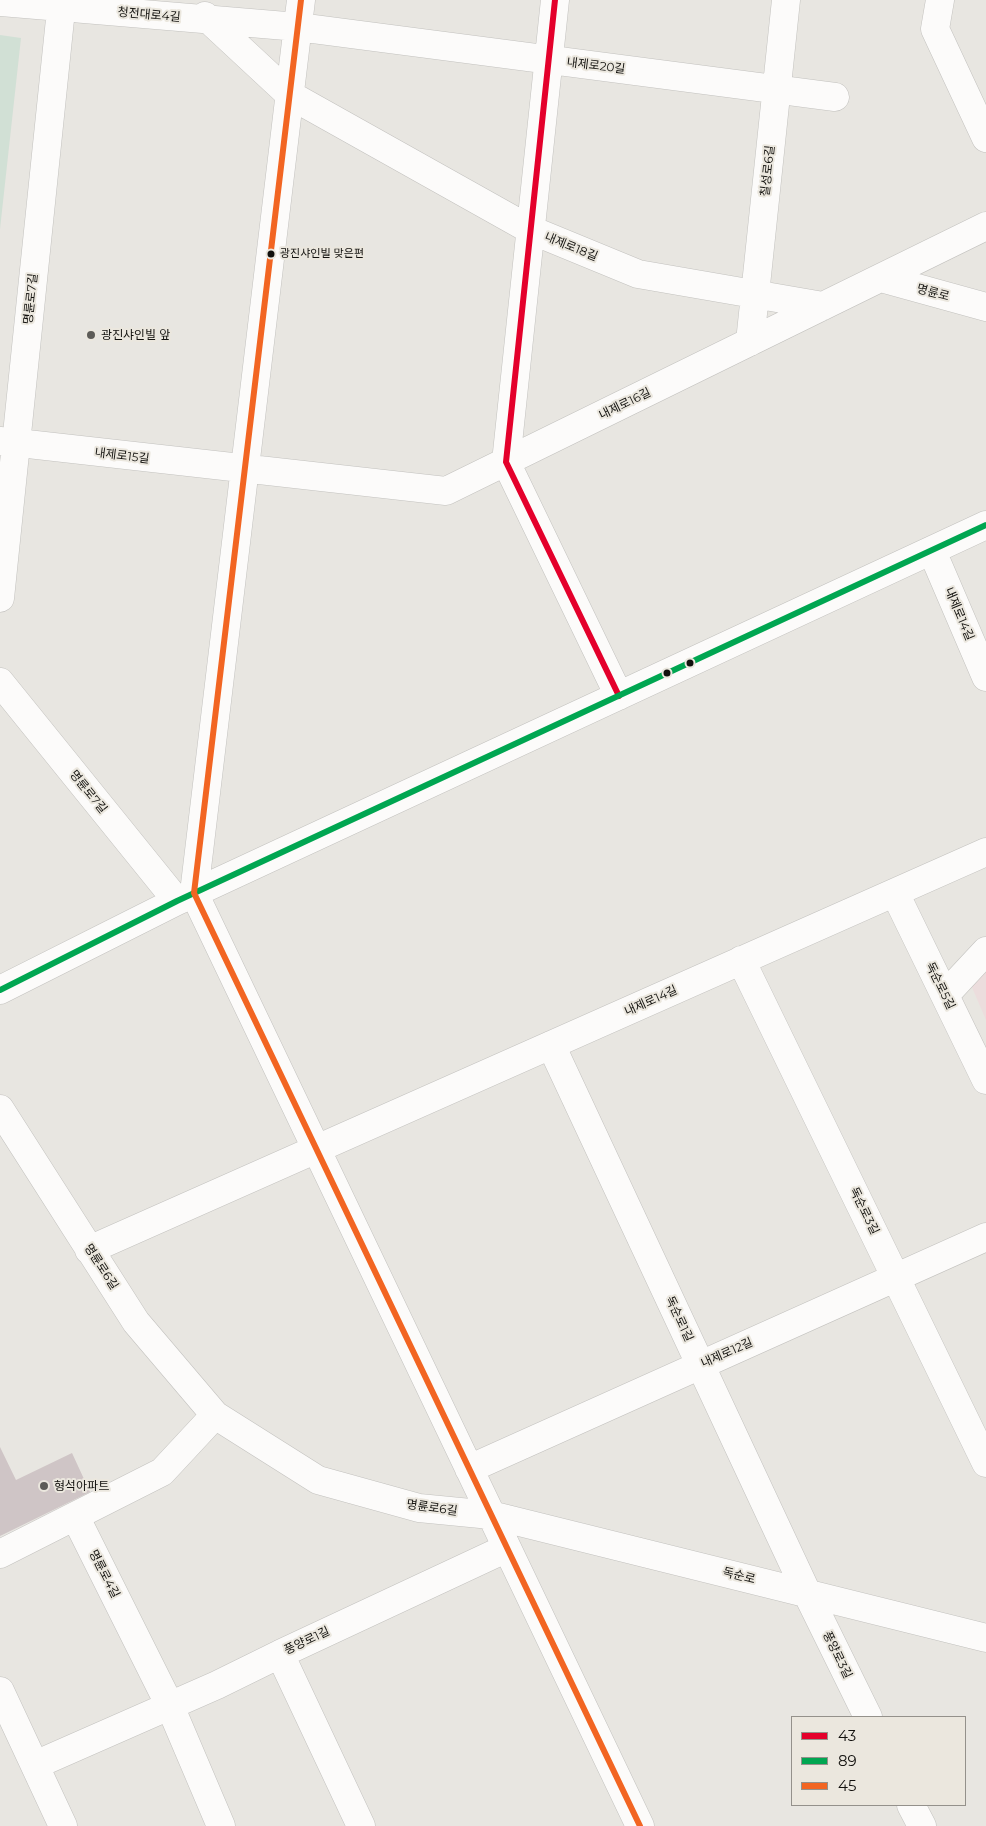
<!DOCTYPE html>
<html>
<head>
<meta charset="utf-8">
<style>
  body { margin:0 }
  #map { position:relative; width:986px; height:1826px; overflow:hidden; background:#e8e6e1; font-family:Montserrat,sans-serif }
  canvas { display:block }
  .legend { position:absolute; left:791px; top:1716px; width:175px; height:90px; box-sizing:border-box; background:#ebe7de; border:1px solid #94918b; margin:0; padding:6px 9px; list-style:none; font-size:15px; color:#12110e }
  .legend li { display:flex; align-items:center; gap:10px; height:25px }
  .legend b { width:25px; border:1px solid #94918b }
</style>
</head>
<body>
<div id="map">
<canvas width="986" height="1826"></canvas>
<ul class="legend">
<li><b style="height:6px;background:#e4002b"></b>43</li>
<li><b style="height:6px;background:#00a651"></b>89</li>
<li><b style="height:6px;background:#f26522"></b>45</li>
</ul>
</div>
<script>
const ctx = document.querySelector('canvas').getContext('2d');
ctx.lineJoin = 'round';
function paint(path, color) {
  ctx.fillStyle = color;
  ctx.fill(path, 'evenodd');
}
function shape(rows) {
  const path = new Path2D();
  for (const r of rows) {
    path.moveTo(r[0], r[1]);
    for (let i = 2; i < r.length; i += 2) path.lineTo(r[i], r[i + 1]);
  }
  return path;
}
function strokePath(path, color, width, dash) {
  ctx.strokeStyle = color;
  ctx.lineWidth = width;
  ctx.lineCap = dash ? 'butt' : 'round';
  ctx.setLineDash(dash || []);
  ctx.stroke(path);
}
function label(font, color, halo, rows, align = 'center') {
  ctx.font = font + ' Montserrat,"Noto Sans KR",sans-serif';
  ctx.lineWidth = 4;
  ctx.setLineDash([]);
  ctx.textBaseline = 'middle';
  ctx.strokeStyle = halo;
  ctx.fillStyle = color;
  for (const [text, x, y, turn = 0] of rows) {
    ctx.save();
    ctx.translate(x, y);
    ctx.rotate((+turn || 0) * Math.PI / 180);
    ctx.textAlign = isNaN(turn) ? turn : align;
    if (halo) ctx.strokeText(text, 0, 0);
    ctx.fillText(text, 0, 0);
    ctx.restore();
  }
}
paint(shape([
  [986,969,986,1020,971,985]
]), '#ecdddd');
paint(shape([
  [0,35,21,38,0,229]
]), '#d1e0d5');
paint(shape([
  [0,1447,16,1480,72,1453,90,1492,0,1536]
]), '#cfc5c6');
const minor = shape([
  [301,0,194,893,640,1826],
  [555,0,506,462,619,696],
  [940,0,935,29,986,138],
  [0,2,298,27,835,97],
  [205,16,290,95,531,230,638,274,823,306],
  [881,278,986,307],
  [750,342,786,0],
  [0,441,446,491,986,226],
  [932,551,986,677],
  [0,598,62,0],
  [0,682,177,901],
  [895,893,986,1080],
  [741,960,986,1463],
  [0,990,177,901,986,525],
  [945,995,986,951],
  [551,1045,807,1593,868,1717],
  [0,1109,136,1322,215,1415,318,1480,419,1508,491,1515,986,1638],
  [89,1250,986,852],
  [469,1469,986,1237],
  [75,1516,170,1706,221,1826],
  [0,1554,162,1472,215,1415],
  [0,1691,63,1826],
  [35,1765,217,1685,280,1654],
  [911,1805,922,1826],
  [361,1826,280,1654,507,1548]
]);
strokePath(minor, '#c2c1be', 29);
strokePath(minor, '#fcfbfa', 28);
strokePath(shape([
  [555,0,506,462,619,696]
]), '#e4002b', 6);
strokePath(shape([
  [0,990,177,901,986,525]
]), '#00a651', 6);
strokePath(shape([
  [301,0,194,893,640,1826]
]), '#f26522', 6);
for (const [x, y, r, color] of [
  [271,254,4.5,"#12110e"],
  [91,335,5,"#5d5c58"],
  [690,663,4.5,"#12110e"],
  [667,673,4.5,"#12110e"],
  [44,1486,5,"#5d5c58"]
]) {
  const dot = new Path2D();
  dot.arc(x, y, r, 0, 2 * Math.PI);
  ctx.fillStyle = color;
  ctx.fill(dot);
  strokePath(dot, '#ebe7de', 2);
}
label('11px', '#12110e', '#ebe7de', [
  ["광진샤인빌 맞은편",280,254]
], 'left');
label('12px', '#12110e', '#ebe7de', [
  ["청전대로4길",149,15,5],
  ["내제로20길",596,66,7],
  ["칠성로6길",768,171,-84],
  ["내제로18길",571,247,22],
  ["명륜로",933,293,15],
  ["명륜로7길",31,299,-84],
  ["내제로16길",625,404,-26],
  ["내제로15길",122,456,7],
  ["내제로14길",959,614,67],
  ["명륜로7길",88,792,51],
  ["독순로5길",940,986,64],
  ["내제로14길",651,1001,-24],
  ["독순로3길",864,1211,64],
  ["명륜로6길",101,1267,57],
  ["독순로1길",679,1319,65],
  ["내제로12길",727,1353,-24],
  ["명륜로6길",432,1508,8],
  ["명륜로4길",104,1574,63],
  ["독순로",739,1576,14],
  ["풍양로1길",307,1641,-25],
  ["풍양로3길",837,1655,64]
]);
label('12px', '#12110e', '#ebe7de', [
  ["광진샤인빌 앞",101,335],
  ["형석아파트",54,1486]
], 'left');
</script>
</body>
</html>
